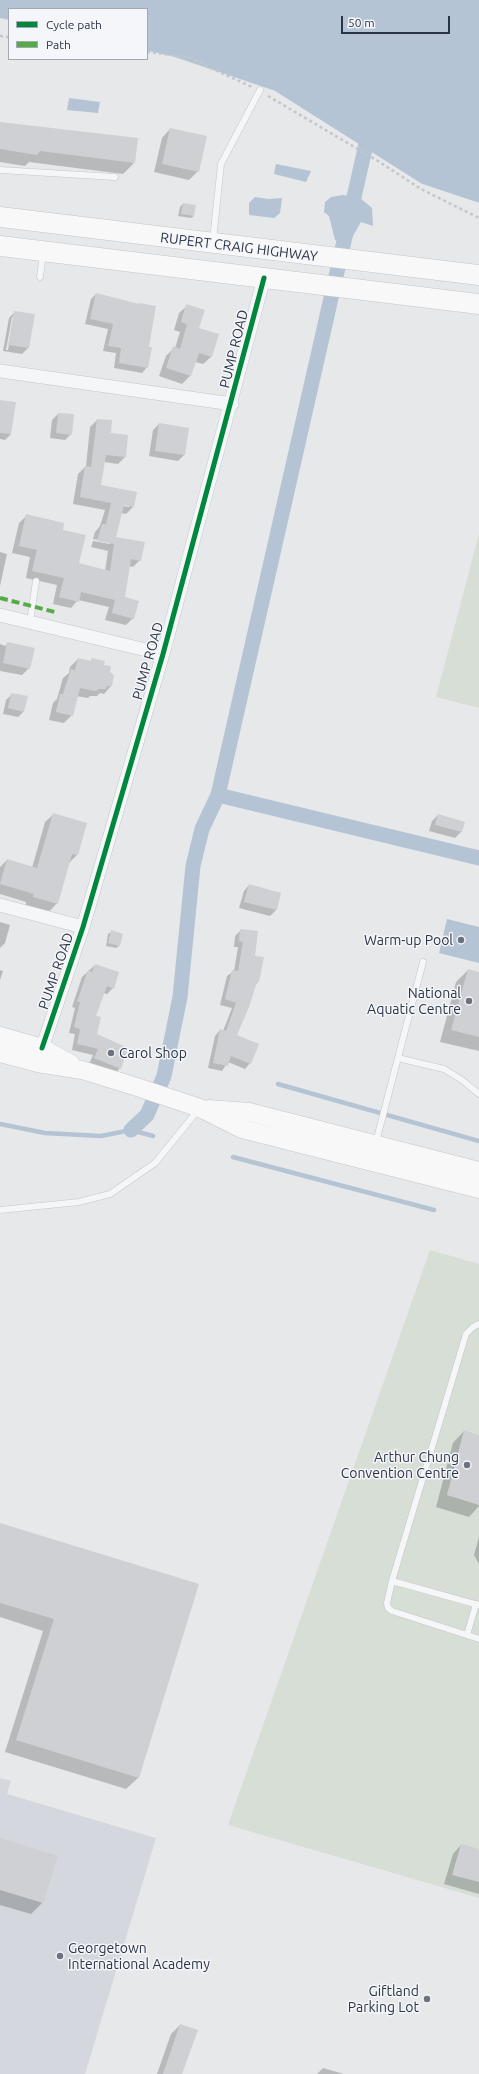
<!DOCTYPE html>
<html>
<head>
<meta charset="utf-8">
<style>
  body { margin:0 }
  #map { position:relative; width:479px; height:2074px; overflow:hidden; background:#e6e8ea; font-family:Ubuntu,sans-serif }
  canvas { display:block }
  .legend { position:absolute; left:8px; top:8px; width:140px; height:52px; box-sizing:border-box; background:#f4f6f9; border:1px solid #a4a8b1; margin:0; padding:5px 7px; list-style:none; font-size:12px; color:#2b3445 }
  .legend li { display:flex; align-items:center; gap:8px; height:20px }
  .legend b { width:20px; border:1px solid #a4a8b1 }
  .scale { position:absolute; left:341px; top:16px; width:109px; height:18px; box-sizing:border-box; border:2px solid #2b3445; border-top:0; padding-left:5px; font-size:12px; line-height:14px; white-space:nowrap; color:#2b3445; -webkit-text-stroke:3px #f4f6f9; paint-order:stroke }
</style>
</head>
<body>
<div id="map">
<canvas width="479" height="2074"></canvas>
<ul class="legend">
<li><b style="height:5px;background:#00873e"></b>Cycle path</li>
<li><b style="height:5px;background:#54ac47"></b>Path</li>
</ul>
<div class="scale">50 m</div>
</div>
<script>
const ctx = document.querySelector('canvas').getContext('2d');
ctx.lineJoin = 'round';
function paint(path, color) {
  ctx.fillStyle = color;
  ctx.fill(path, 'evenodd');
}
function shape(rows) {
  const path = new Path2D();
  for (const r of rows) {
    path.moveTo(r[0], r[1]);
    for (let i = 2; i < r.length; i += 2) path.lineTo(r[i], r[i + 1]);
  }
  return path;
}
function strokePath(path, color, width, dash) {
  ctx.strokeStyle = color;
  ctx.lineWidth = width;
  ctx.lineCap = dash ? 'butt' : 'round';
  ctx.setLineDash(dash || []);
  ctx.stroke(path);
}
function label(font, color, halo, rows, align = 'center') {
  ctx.font = font + ' Ubuntu,sans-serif';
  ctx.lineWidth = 3;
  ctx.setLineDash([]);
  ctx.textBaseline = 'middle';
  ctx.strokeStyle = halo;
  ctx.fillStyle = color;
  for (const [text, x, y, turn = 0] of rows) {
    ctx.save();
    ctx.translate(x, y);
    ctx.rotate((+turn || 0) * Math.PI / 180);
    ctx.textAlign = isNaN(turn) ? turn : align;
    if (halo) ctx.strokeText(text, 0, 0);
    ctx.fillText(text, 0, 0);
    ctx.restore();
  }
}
paint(shape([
  [0,1778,11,1781,7,1794,156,1838,85,2074,0,2074]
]), '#d4d7dd');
paint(shape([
  [479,534,479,708,436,697],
  [430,1250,479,1264,479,1435,464,1431,447,1495,479,1505,479,1898,228,1825]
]), '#d6ded6');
paint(shape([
  [0,0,479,0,479,195,425,177,278,84,174,49,147,43,147,9,9,9,9,20,0,18],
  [69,98,100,102,98,113,67,110],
  [276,164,311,171,306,182,274,174],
  [343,195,360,198,372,208,373,226,361,222,349,243,335,240,329,216,324,212,325,202,331,197],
  [255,197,269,199,282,198,280,213,274,218,249,215,249,203],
  [447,919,479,927,479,963,439,953]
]), '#b4c4d5');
paint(shape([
  [0,123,134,163,123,174,29,162,25,166,0,162],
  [170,129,198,171,189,180,154,172,162,138],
  [183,204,194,216,191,218,178,216,180,207],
  [96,294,148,347,147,367,142,373,114,368,116,353,103,351,108,329,85,324,91,299],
  [187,306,211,357,203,364,195,362,190,376,182,384,159,376,166,356,174,348,175,348,180,332,174,330,179,313],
  [15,312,34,315,28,348,22,354,3,351,9,318],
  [12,317,14,317,8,350,6,350],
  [0,401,11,434,5,440,0,439],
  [58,414,71,434,65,440,50,438,52,420],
  [97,420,110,434,125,457,118,464,104,462,100,486,133,507,126,514,121,513,115,538,140,560,133,567,129,566,123,598,133,618,126,625,105,620,109,607,78,600,71,608,53,604,57,585,26,578,30,557,12,553,19,523,26,516,62,530,77,564,105,571,108,551,91,547,93,541,110,544,110,542,93,539,95,532,100,526,105,510,73,504,78,474,86,466,90,427],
  [119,503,129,505,129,507,119,505],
  [159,424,184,455,178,461,149,456,153,430],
  [0,552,7,554,0,586],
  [0,644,5,646,7,644,29,668,22,675,0,671],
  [78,659,90,662,92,659,102,665,109,672,111,686,104,694,100,693,97,696,90,696,88,698,76,696,72,715,64,723,49,720,53,703,57,699,63,678,69,673,70,667],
  [12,694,24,711,18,717,3,714,6,700],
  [54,814,77,855,69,863,57,903,49,912,26,905,26,902,0,894,0,867,7,860,32,868,45,822],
  [438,815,464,822,461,832,455,838,429,831,432,821],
  [249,885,280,893,276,910,270,916,239,908,244,891],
  [0,922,10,925,5,943,0,948],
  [241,930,254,956,258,982,255,985,236,1036,250,1063,245,1069,228,1062,222,1071,208,1068,215,1036,220,1030,223,1031,232,1008,220,1005,227,976,234,971,238,947,234,947,235,936],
  [111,932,119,946,116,948,106,946,108,934],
  [95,965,113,988,107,994,103,993,95,1017,96,1035,120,1068,115,1074,89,1064,93,1055,72,1050,75,1034,69,1033,75,1008,72,1007,82,977],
  [0,970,3,971,0,980],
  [468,970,479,973,479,1051,440,1042,456,982],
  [464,1431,479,1436,479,1506,469,1517,436,1507,453,1443],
  [0,1524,198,1585,138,1778,126,1789,5,1752,43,1631,0,1617],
  [479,1537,479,1564,474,1555],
  [0,1839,42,1903,31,1914,0,1905],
  [461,1845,479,1850,479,1894,444,1884,453,1854],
  [180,2025,181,2074,157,2074,171,2034],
  [323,2068,344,2074,317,2074]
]), '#0003');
strokePath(shape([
  [278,1084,479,1141],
  [0,1124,45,1133,101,1136,131,1130,153,1136],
  [233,1157,434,1210]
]), '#b4c4d5', 4.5);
strokePath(shape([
  [147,43,174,49,278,84,425,177,479,195],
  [218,795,479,858],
  [131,1130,147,1115,164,1076,180,997,193,866,202,829,218,795,367,140]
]), '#b4c4d5', 15);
paint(shape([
  [0,122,138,138,135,163,40,151,37,155,0,149],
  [170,128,207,136,199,172,162,164],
  [183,203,196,205,194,216,181,214],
  [96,293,139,304,139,303,156,306,149,347,152,347,148,368,119,363,121,348,108,346,113,324,90,319],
  [186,304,205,310,199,328,219,334,212,357,199,353,191,376,166,368,173,346,180,349,187,324,181,322],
  [14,311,35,314,29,348,8,345],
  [0,400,16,402,11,434,0,433],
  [58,413,74,414,72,435,56,433],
  [97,419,112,420,111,433,128,435,126,457,106,455,101,485,137,492,134,507,124,505,116,537,145,542,141,561,131,559,125,597,139,601,134,619,112,613,115,600,81,592,79,602,59,597,64,578,32,571,37,550,19,546,26,514,64,523,63,530,86,535,79,563,110,571,114,544,97,541,102,524,106,524,111,503,80,497,85,466,91,467],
  [159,423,189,428,185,455,155,451],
  [7,642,35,648,30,669,3,663],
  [78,658,91,661,92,658,105,661,104,665,111,666,110,672,114,675,112,686,107,686,106,689,99,689,96,691,80,688,73,716,56,712,60,694,63,694,71,669,75,670],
  [11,693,28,696,24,712,8,708],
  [53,813,87,823,78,855,72,854,58,904,33,897,34,894,0,884,7,859,37,868],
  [438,814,465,822,462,832,435,825],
  [249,884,281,893,277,910,244,902],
  [240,929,258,931,255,956,264,957,259,982,257,982,249,1007,237,1035,259,1044,251,1064,231,1056,228,1066,213,1063,220,1029,226,1031,236,1003,225,999,232,970,238,971,243,942,239,941],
  [111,930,123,934,120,946,108,943],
  [95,964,119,972,114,989,107,986,96,1016,101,1017,97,1034,128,1048,121,1069,94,1058,98,1049,77,1044,80,1029,74,1027,80,1002,77,1002,88,970,92,972],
  [468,969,479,972,479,1037,451,1030],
  [464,1430,479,1435,479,1505,447,1495],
  [0,1523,199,1584,139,1778,16,1740,54,1619,0,1603],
  [0,1838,58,1856,43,1903,0,1890],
  [461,1844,479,1849,479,1882,452,1875],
  [180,2024,198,2030,182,2074,163,2074]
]), '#ced0d3');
const service = shape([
  [0,170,115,177],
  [213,240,221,164,260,90],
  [40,277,43,253],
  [30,622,36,581],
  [398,1058,444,1069,462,1080,479,1094],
  [376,1142,423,962],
  [0,1210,79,1202,110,1194,155,1163,199,1109],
  [479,1324,473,1327,466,1334,392,1581,479,1605],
  [392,1581,387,1603,388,1608,392,1611,479,1639],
  [467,1635,476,1604]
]);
const minor = shape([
  [0,371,232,404],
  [0,615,163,654],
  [0,905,83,927],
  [42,1048,83,927,163,654,264,278]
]);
const secondary = shape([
  [0,1036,42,1048,71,1064],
  [0,1053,38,1063,82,1070,137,1087,200,1108,242,1129,479,1189],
  [209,1109,249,1112,479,1171]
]);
const primary = shape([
  [0,217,479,275],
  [0,246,479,304]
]);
strokePath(service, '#c4c6c8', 7);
strokePath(minor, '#c4c6c8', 14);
strokePath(secondary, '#c4c6c8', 19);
strokePath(primary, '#c2c5c8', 21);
strokePath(shape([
  [0,36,9,37],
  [147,52,187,57,252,87],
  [268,96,378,161,421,189,479,218]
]), '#c5c6ca', 2.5, [3, 3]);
strokePath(service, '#f5f6f7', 6);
strokePath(minor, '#f5f6f7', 13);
strokePath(secondary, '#f8f8f8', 18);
strokePath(primary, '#f8f8f8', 20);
strokePath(shape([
  [0,598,55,612]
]), '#54ac47', 4, [8, 4]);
strokePath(shape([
  [42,1048,83,927,163,654,264,278]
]), '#00873e', 5);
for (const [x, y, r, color] of [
  [461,940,4,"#6c737f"],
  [469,1001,4,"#6c737f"],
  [111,1053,4,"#6c737f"],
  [467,1465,4,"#6c737f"],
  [60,1956,4,"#6c737f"],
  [427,1999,4,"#6c737f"]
]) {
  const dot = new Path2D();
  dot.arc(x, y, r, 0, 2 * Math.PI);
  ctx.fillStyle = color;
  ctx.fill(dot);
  strokePath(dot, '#f4f6f9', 1.5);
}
label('14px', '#2b3445', '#f4f6f9', [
  ["RUPERT CRAIG HIGHWAY",239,247,7],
  ["PUMP ROAD",234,349,-76],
  ["PUMP ROAD",148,661,-74],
  ["PUMP ROAD",56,971,-71]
]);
label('14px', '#2b3445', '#f4f6f9', [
  ["Warm-up Pool",453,940],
  ["National",461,993],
  ["Aquatic Centre",461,1009],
  ["Carol Shop",119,1053,"left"],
  ["Arthur Chung",459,1457],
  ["Convention Centre",459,1473],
  ["Georgetown",68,1948,"left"],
  ["International Academy",68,1964,"left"],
  ["Giftland",419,1991],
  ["Parking Lot",419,2007]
], 'right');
</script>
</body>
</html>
